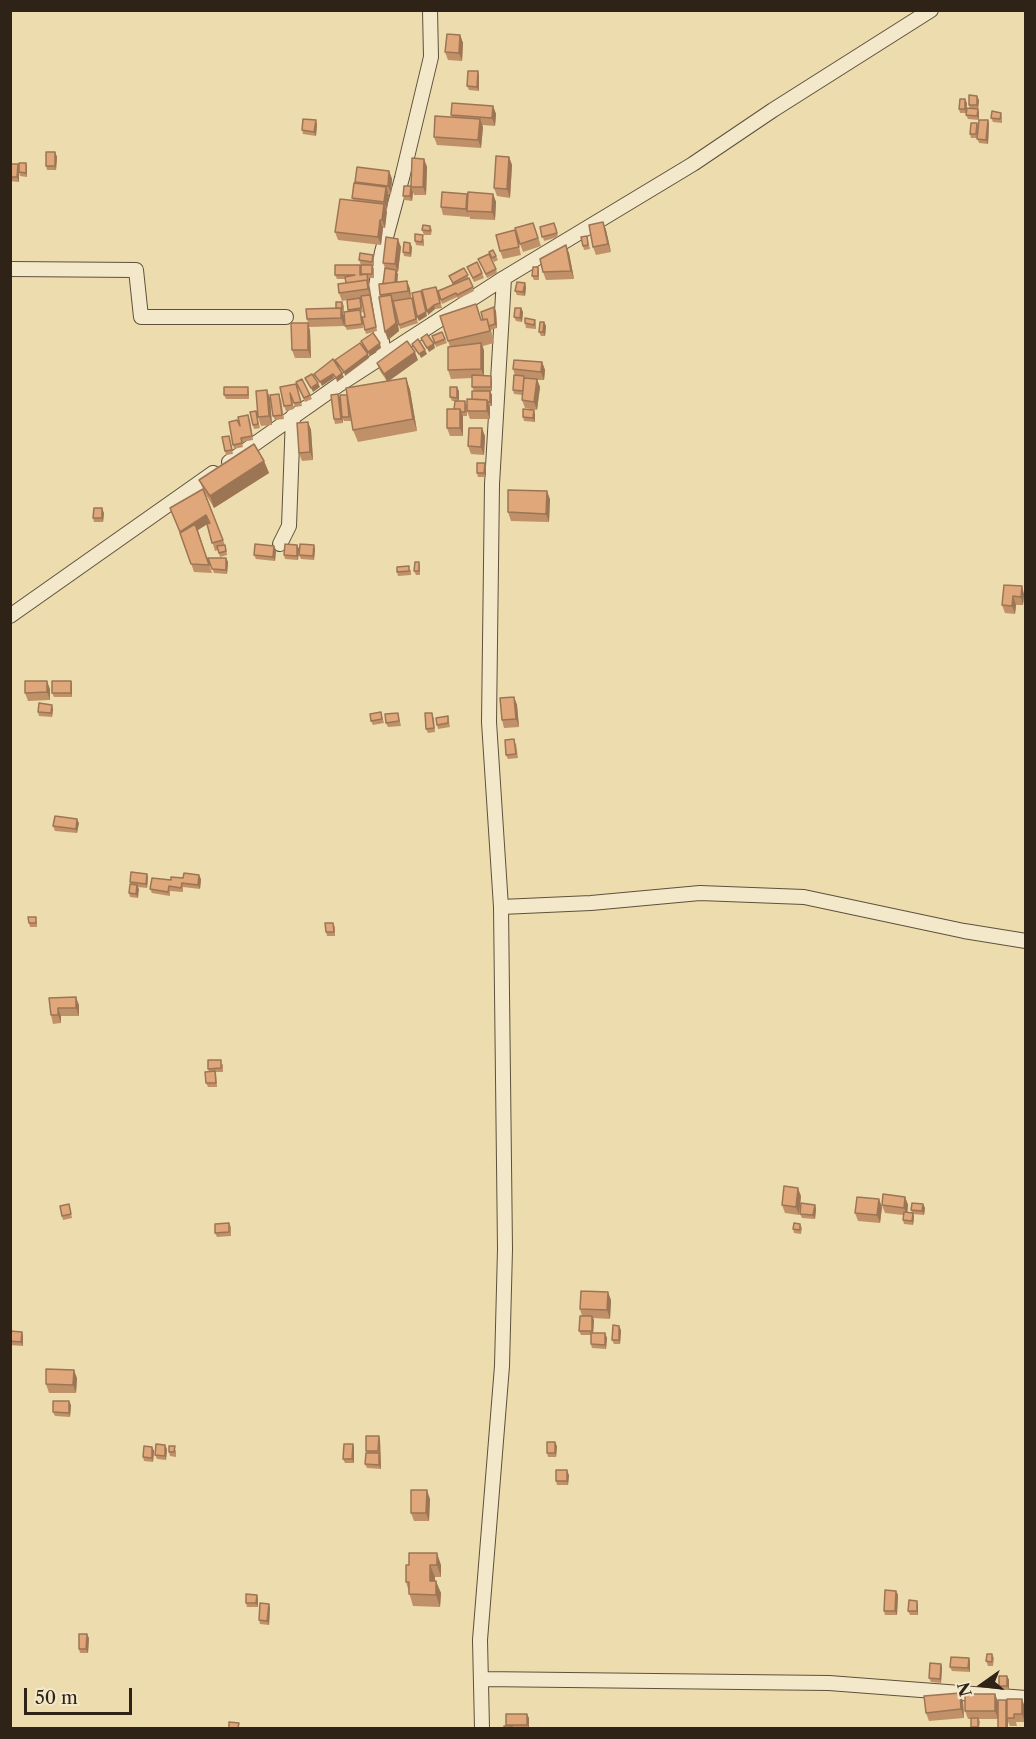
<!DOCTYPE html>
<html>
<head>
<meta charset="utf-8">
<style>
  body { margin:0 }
  #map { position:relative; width:1036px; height:1739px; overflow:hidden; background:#eddcad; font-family:"Libre Caslon Text",serif }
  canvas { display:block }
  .frame { position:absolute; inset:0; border:12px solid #2f2317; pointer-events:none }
  .north { position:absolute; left:952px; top:1655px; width:60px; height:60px; -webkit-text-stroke:4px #f3e8ca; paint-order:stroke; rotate:256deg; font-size:16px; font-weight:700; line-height:24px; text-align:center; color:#2f2317 }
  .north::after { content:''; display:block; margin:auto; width:21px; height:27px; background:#2f2317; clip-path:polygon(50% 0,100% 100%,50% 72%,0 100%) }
  .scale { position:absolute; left:24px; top:1688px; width:108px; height:27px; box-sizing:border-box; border:3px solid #2f2317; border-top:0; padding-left:8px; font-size:18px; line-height:21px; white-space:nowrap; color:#2f2317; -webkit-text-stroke:4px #f3e8ca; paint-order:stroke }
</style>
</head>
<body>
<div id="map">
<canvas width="1036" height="1739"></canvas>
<div class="frame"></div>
<div class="north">N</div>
<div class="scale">50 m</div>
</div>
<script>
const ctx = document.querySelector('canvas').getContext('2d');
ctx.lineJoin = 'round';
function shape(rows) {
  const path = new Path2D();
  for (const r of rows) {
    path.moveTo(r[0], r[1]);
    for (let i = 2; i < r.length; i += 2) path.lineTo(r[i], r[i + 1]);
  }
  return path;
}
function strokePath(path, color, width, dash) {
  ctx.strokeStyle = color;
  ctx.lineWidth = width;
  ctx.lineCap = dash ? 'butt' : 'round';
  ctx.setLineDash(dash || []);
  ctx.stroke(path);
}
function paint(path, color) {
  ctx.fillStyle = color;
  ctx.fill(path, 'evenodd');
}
const minor = shape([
  [10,269,136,270,141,317,286,317],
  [384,356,375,292,382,252,402,178,431,57,430,10],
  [229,462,340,384,504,278,693,164,773,110,931,10],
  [280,544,289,526,293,416],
  [10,616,213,473],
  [501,907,591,903,700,893,804,897,964,931,1026,941],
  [481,1679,829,1683,1026,1698],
  [482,1728,480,1640,502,1366,505,1249,501,907,489,722,492,484,504,278]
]);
strokePath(minor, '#5e513c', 16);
strokePath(minor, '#f3e8ca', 14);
paint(shape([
  [460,35,463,43,462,61,448,60,445,52],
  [479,75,479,91,469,90,467,86],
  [979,100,978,109,979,113,979,120,988,120,989,124,988,144,979,143,977,138,971,138,970,134,977,123,978,127,979,120,968,119,966,115,970,109,969,105],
  [967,103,966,113,960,113,959,109],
  [493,106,496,114,495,126,482,125,483,127,481,148,437,145,434,137,452,117,451,115],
  [1001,113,1002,117,1002,123,993,122,991,118],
  [317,124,316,136,303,134,302,130],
  [55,152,57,157,56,170,47,170,46,166],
  [509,157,512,165,510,198,497,196,494,188],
  [424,159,427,167,426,195,414,195,413,192,412,201,405,200,403,196,411,186],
  [26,163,27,167,27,177,20,176,19,172],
  [10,164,18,164,19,168,19,182,10,181],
  [389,171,392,179,391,194,388,193,385,228,383,228,381,245,338,240,335,232,353,200,352,198,355,182],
  [493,194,496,202,495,220,470,219,469,215,469,217,443,215,441,207,468,197],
  [603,222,606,230,611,252,596,255,593,247],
  [430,226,432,230,431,235,424,235,422,230],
  [540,227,556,227,558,237,544,241],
  [515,230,521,255,503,259,500,251],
  [536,231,541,246,523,252,520,244],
  [424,239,424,246,416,245,415,241],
  [588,240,590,249,584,250,583,246],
  [401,247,398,272,397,272,397,282,407,281,410,289,411,298,413,302,418,323,400,329,395,308,399,331,388,340,380,295,385,268,383,263],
  [412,247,411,257,404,256,403,252],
  [493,250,498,260,494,262,489,252],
  [360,253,373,255,374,259,374,266,373,266,374,269,374,278,369,278,370,296,377,331,366,334,362,319,363,328,347,330,345,326,344,312,343,313,344,326,309,327,307,319,306,309,336,308,336,302,342,302,344,306,344,312,348,311,347,300,342,301,339,293,338,284,346,283,346,279,337,279,335,275,335,265,360,265,361,269,361,275,362,275,361,265,359,260],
  [361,299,362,299,365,317,362,317,361,313,363,312],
  [569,253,574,279,546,280,543,272],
  [478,259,496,269,497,273,487,278],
  [467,267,482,273,484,278,474,282],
  [538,267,539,271,539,280,534,280,532,276],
  [464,268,474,291,458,299,457,297,442,304,438,291,453,285,449,276],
  [526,287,525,296,517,295,515,291],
  [437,291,442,308,435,309,428,315],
  [494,307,496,311,497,328,491,330,494,343,483,346,484,351,484,376,492,380,492,391,474,391,472,387,472,378,451,379,448,370,450,347,448,341,483,320],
  [521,308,523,312,522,322,516,321,514,317],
  [535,320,536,324,536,329,526,328,525,323],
  [544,322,546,326,545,336,541,336,539,332],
  [308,323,310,331,311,358,295,358,292,350],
  [442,332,447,343,436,347,432,336],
  [418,360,389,381,406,378,410,390,417,431,358,442,353,430,350,409,351,421,344,421,342,417,347,395,387,381,380,371,377,363],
  [542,362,545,370,544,380,537,380,540,387,537,410,525,408,522,400,522,395,514,394,513,390,515,375,513,369],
  [296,384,302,406,295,407,292,397,294,409,286,411,284,406],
  [297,386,310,395,312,399,305,402],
  [249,391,249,399,226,399,224,395],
  [459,391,459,401,465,401,467,406,472,399,490,391,492,395,492,406,490,406,490,419,470,419,467,411,467,416,463,416,463,436,450,436,447,428,454,409,455,401,452,401,450,397],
  [338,394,340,398,343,423,335,424,334,419],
  [270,398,272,425,261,426,258,417],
  [281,398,284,419,275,420,273,416],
  [256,411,260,428,254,429,253,425],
  [535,414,535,422,524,421,523,417],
  [250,419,253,440,242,442,243,447,234,449,233,445,240,426],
  [308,422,311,430,313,460,302,461,299,453],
  [229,436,233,454,226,455,225,451],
  [485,436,484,455,471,454,468,446],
  [264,461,269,473,214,508,205,493,223,540,226,548,227,555,220,557,218,550,215,551,207,524,198,530,212,573,194,572,183,540,170,508,203,489,199,480],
  [485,463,486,468,486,477,478,477,477,473],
  [550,499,549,522,511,521,508,512],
  [104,513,103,522,94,522,93,518],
  [297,545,299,549,298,560,285,559,284,555],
  [274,546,276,550,275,561,256,559,254,555],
  [315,549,314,560,301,559,299,555],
  [208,558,226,558,228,562,227,574,214,573],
  [419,562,420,566,420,575,416,575,414,571],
  [411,570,411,575,398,576,397,572],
  [1004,585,1024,594,1023,605,1016,605,1015,614,1005,613,1002,605],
  [71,681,72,685,72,697,54,697,52,693],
  [50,689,50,700,28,701,25,693],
  [514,697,517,705,519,727,504,728,502,720],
  [53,709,52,717,39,716,38,712],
  [381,712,384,723,373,725,371,721],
  [398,713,401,726,388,727,386,723],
  [448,716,450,727,438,729,437,725],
  [434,717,435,732,428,733,426,729],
  [516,743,518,758,508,759,506,755],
  [79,823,77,833,55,831,53,826],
  [147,874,148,878,147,888,138,887,138,898,130,897,129,893,131,884,130,882],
  [183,878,201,879,200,889,183,887,183,892,170,891,170,896,152,893,150,889,171,880],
  [37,921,37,927,30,927,29,923],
  [333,923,335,927,335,936,327,936,326,932],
  [49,998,79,1005,79,1016,61,1016,61,1023,53,1024,51,1015],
  [223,1064,223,1072,216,1072,217,1087,208,1087,206,1083,209,1071,208,1069],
  [801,1196,799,1215,785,1213,782,1205],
  [905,1197,908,1205,907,1213,912,1213,911,1210,923,1204,925,1208,924,1215,913,1214,914,1217,913,1225,904,1224,903,1220,903,1215,885,1213,882,1205],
  [69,1204,72,1218,63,1220,62,1216],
  [815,1205,816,1209,815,1219,802,1218,800,1214],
  [882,1207,880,1223,858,1221,855,1213],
  [229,1223,231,1227,231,1236,217,1237,215,1233],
  [800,1224,802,1228,801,1234,794,1233,793,1229],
  [611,1300,610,1319,593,1318,594,1320,593,1333,605,1333,607,1338,606,1349,592,1348,591,1344,591,1335,581,1335,579,1331,582,1316,580,1309],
  [621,1330,620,1344,614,1344,612,1340],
  [10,1331,22,1332,23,1336,23,1346,10,1345],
  [77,1378,76,1393,49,1393,46,1384],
  [71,1405,70,1417,55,1416,53,1412],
  [380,1440,381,1469,367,1468,365,1464,367,1453,366,1451],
  [353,1444,354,1448,354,1463,345,1463,343,1459],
  [557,1446,556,1457,548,1457,547,1453],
  [152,1447,154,1451,153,1462,144,1461,143,1457],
  [167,1449,166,1460,157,1459,155,1455],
  [176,1450,176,1457,170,1456,169,1452],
  [569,1475,568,1485,557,1485,556,1481],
  [430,1499,429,1521,414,1521,411,1513],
  [409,1553,441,1565,441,1577,435,1577,435,1581,441,1593,440,1607,413,1606,406,1582,409,1565],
  [896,1591,898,1595,897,1615,885,1615,884,1611],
  [258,1599,258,1607,247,1607,246,1603],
  [269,1604,270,1608,269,1625,260,1624,259,1620],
  [918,1605,918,1615,910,1615,908,1611],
  [89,1638,88,1653,80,1653,79,1649],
  [992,1654,994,1658,993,1666,988,1666,986,1661],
  [969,1658,970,1662,970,1672,952,1671,950,1667],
  [941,1664,942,1668,941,1683,931,1682,929,1678],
  [1007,1676,1009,1680,1009,1690,1000,1690,999,1686],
  [995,1694,998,1702,998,1719,979,1719,980,1722,979,1728,971,1728,971,1719,968,1719,965,1711],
  [998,1700,1025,1707,1025,1722,1016,1722,1017,1726,1010,1726],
  [963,1701,964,1718,929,1721,926,1713],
  [529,1718,529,1728,504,1728,507,1726,506,1725]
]), '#c09069');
paint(shape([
  [460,35,463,43,462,61,459,53],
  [478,71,479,75,479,91,477,87],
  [977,96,979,100,978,109,979,113,979,120,977,116,978,109,977,105],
  [965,99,967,103,966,113,965,109],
  [493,106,496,114,495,126,492,118],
  [480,119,483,127,481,148,478,140],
  [316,120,317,124,316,136,314,132],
  [988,120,989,124,988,144,986,140],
  [55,152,57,157,56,170,55,166],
  [509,157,512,165,510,198,507,189],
  [424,159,427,167,426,195,423,187],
  [26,163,27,167,27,177,26,173],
  [18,164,19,168,19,182,17,177],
  [389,171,392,179,391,194,388,186],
  [386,187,389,195,387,210,384,202],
  [411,188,413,192,412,201,410,196],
  [467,194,470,202,467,211,469,217,466,209],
  [493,194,496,202,495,220,492,212],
  [384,204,387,212,385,228,382,220],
  [380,220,383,228,381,245,378,237],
  [603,222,606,230,611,252,608,244],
  [398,239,401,247,398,272,395,264],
  [410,243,412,247,411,257,410,253],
  [566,245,569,253,574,279,571,271],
  [396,270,398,274,397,290,395,285],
  [367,280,370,288,377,331,370,296,368,289],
  [407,281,410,289,411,299,408,291],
  [525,283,526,287,525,296,523,292],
  [421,291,427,316,419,321,417,317],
  [391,295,394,303,399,331,388,340,385,332],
  [434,305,435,309,428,315,427,311],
  [494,307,496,311,497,328,495,324],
  [341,308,344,316,344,326,341,318],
  [521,308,523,312,522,322,520,318],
  [544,322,546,326,545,336,543,332],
  [308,323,310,331,311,358,308,350],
  [380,343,381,348,370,356,368,352],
  [481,343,484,351,484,377,481,369],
  [434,344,435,348,429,352,427,348],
  [425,350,427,354,421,358,419,354],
  [415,352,418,360,387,382,384,374],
  [368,354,369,358,345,376,344,372],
  [542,362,545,370,544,380,541,372],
  [342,373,344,377,337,382,336,378],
  [333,374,334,378,322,386,320,382],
  [491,376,492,380,492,391,491,387],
  [406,378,410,390,417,431,413,419],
  [537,379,540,387,537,410,534,402],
  [318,383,320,387,313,392,311,388],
  [457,387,459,391,459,402,457,398],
  [267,390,270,398,272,425,269,416],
  [490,391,492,395,492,406,490,402],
  [338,394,340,398,343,423,341,419],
  [487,400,490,408,490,419,487,411],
  [460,409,463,417,463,436,460,428],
  [534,410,535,414,535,422,533,418],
  [308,422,311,430,313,460,310,452],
  [482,428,485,436,484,455,481,447],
  [264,461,269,473,214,508,210,496],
  [485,463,486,468,486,477,484,473],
  [547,491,550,499,549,522,546,514],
  [102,508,104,513,103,522,102,518],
  [206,515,209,523,198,530,212,573,198,530,183,540,180,532],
  [297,545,299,549,298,560,297,556],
  [314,545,315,549,314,560,313,556],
  [274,546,276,550,275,561,273,557],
  [226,558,228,562,227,574,226,570],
  [1022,586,1024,594,1023,605,1021,597],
  [1013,596,1016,605,1015,614,1012,606],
  [47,681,50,689,50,700,47,692],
  [71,681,72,685,72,697,71,693],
  [514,697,517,705,519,727,516,719],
  [52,705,53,709,52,717,51,713],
  [77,819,79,823,77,833,76,829],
  [147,874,148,878,147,888,146,884],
  [199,875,201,879,200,889,198,885],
  [137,885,139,889,138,898,136,894],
  [76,997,79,1005,79,1016,76,1008],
  [58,1008,61,1016,61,1023,58,1015],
  [798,1188,801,1196,799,1215,796,1207],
  [905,1197,908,1205,907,1216,904,1208],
  [879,1199,882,1207,880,1223,877,1215],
  [923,1204,925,1208,924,1215,922,1211],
  [815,1205,816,1209,815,1219,813,1215],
  [913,1213,914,1217,913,1225,912,1221],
  [608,1292,611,1300,610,1319,607,1310],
  [592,1316,594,1320,593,1335,592,1331],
  [619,1326,621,1330,620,1344,619,1340],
  [22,1332,23,1336,23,1346,21,1342],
  [605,1333,607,1338,606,1349,605,1345],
  [74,1370,77,1378,76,1393,73,1385],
  [69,1401,71,1405,70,1417,69,1413],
  [379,1436,380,1440,381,1469,379,1465],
  [555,1442,557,1446,556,1457,555,1453],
  [353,1444,354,1448,354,1463,352,1459],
  [165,1445,167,1449,166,1460,165,1456],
  [152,1447,154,1451,153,1462,152,1458],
  [567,1470,569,1475,568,1485,567,1481],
  [427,1490,430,1499,429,1521,426,1513],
  [437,1553,441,1565,441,1577,437,1565],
  [430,1565,435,1577,434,1593,430,1581],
  [436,1581,441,1593,440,1607,436,1595],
  [896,1591,898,1595,897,1615,895,1611],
  [257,1595,258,1599,258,1607,256,1603],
  [917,1601,918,1605,918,1615,917,1611],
  [269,1604,270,1608,269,1625,267,1621],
  [87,1634,89,1638,88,1653,86,1649],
  [969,1658,970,1662,970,1672,968,1668],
  [941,1664,942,1668,941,1683,940,1679],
  [1007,1676,1009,1680,1009,1690,1007,1686],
  [960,1693,963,1701,964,1718,961,1709],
  [995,1694,998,1702,998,1719,995,1711],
  [1022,1699,1025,1707,1025,1722,1022,1714],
  [1006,1700,1008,1705,1008,1728,1006,1728],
  [527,1714,529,1718,529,1728,527,1725]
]), '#9c7555');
const building = shape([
  [447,34,460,35,459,53,445,52,447,34],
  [468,71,478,71,477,87,467,86,468,71],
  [969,95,977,96,977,105,969,105,969,95],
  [960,99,965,99,965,109,959,109,960,99],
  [452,103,493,106,492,118,451,115,452,103],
  [967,108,978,109,977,116,966,115,967,108],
  [992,111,1001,113,1000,119,991,118,992,111],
  [435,116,480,119,478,140,434,137,435,116],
  [303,119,316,120,314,132,302,130,303,119],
  [979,120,988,120,986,140,977,139,979,120],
  [971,123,977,123,976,134,970,134,971,123],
  [46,152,55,152,55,166,46,166,46,152],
  [496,156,509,157,507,189,494,188,496,156],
  [412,158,424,159,423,187,411,187,412,158],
  [19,163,26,163,26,173,19,172,19,163],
  [10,164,18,164,17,177,10,177,10,164],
  [357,167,389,171,388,186,355,182,357,167],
  [354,183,386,187,384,202,352,198,354,183],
  [404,186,411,186,410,196,403,196,404,186],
  [442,192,467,194,466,209,441,207,442,192],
  [468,192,493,194,492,212,467,211,468,192],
  [340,199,384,204,382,220,380,220,378,237,335,232,340,199],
  [603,222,608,244,593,247,589,225,603,222],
  [533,223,538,238,520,244,515,228,533,223],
  [554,223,557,233,542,237,540,227,554,223],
  [423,225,430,226,430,231,422,230,423,225],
  [515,230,519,247,500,251,496,235,515,230],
  [415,234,423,235,422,242,415,241,415,234],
  [587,236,588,245,583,246,581,237,587,236],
  [386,237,398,239,395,264,383,263,386,237],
  [404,242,410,243,410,253,403,252,404,242],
  [566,245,571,271,543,272,540,259,566,245],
  [493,250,496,256,492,258,489,252,493,250],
  [360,253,373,255,372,262,359,260,360,253],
  [489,254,496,269,486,274,478,259,489,254],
  [477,262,482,273,473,278,467,267,477,262],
  [335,265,360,265,360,275,367,274,368,283,367,280,346,283,345,277,355,275,335,275,335,265],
  [361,265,372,265,372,274,361,274,361,265],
  [533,267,538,267,538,276,532,276,533,267],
  [385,268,396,270,395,282,383,284,385,268],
  [464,268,468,275,453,283,449,276,464,268],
  [469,278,473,287,457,295,456,293,441,300,438,291,469,278],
  [367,280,368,289,339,293,338,284,367,280],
  [407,281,408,291,380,295,379,284,407,281],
  [517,282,525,283,523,292,515,291,517,282],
  [436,287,440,303,434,305,427,311,422,290,436,287],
  [421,291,426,312,417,317,412,293,421,291],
  [370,295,376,327,365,330,362,317,365,317,361,296,370,295],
  [391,295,396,323,385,332,379,297,391,295],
  [360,298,361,308,348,310,347,300,360,298],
  [412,298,416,319,399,325,393,301,412,298],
  [336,302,342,302,342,309,341,309,341,308,336,308,336,302],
  [476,304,481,320,487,319,490,331,448,341,440,316,476,304],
  [494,307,495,324,489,326,487,319,483,320,481,312,494,307],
  [341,308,341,318,307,319,306,309,341,308],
  [515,308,521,308,520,318,514,317,515,308],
  [360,310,362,324,345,326,344,312,360,310],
  [525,318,535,320,534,325,525,323,525,318],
  [540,322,544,322,543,332,539,332,540,322],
  [291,323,308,323,308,350,292,350,291,323],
  [442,332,445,339,435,343,432,336,442,332],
  [373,333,380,343,368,352,361,341,373,333],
  [427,334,434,344,427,348,421,338,427,334],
  [418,339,425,350,419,354,412,344,418,339],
  [407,341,415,352,384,374,377,363,407,341],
  [360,343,368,354,344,372,335,360,360,343],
  [481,343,481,369,448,370,448,347,481,343],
  [333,359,342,373,336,378,333,374,320,382,314,374,333,359],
  [514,360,542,362,541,372,513,369,514,360],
  [312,374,318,383,311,388,305,378,312,374],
  [472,375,491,376,491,387,472,387,472,375],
  [514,375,524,376,523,391,513,390,514,375],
  [406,378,413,419,353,430,346,388,406,378],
  [524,378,537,379,534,402,522,400,524,378],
  [302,379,310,395,304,398,296,382,302,379],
  [296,384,301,402,294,403,290,393,292,405,284,406,280,387,296,384],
  [224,387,248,387,248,395,224,395,224,387],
  [450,387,457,387,457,398,450,397,450,387],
  [267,390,269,416,258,417,256,391,267,390],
  [472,391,490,391,490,402,488,402,487,400,472,399,472,391],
  [279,394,282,415,273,416,270,395,279,394],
  [338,394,341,419,334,419,331,395,338,394],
  [340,395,347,395,349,417,342,417,340,395],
  [467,399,487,400,487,411,467,411,467,399],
  [455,401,465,401,465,412,461,412,460,409,454,409,455,401],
  [447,409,460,409,460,428,447,428,447,409],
  [523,409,534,410,533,418,523,417,523,409],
  [256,411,258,424,253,425,250,412,256,411],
  [248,415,252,436,241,438,242,443,233,445,229,422,237,420,240,426,238,417,248,415],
  [308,422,310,452,299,453,297,423,308,422],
  [469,428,482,428,481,447,468,446,469,428],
  [229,436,232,450,225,451,222,437,229,436],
  [254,444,264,461,210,496,199,480,254,444],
  [477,463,485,463,484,473,477,473,477,463],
  [203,489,223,540,212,543,207,524,210,523,206,515,180,532,170,508,203,489],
  [508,490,547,491,546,514,508,512,508,490],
  [94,508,102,508,102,518,93,518,94,508],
  [195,524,209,565,191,564,180,533,195,524],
  [255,544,274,546,273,557,254,555,255,544],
  [285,544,297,545,297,556,284,555,285,544],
  [300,544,314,545,313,556,299,555,300,544],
  [225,545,226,551,219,553,217,546,225,545],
  [208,558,226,558,226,570,212,569,208,558],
  [415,562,419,562,419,571,414,571,415,562],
  [409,566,409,571,397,572,397,567,409,566],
  [1004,585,1022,586,1021,597,1013,596,1012,606,1002,605,1004,585],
  [25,681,47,681,47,692,25,693,25,681],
  [52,681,71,681,71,693,52,693,52,681],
  [514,697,516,719,502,720,500,698,514,697],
  [39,703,52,705,51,713,38,712,39,703],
  [381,712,382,719,371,721,370,714,381,712],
  [398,713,399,721,386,723,385,714,398,713],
  [425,713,432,713,434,728,426,729,425,713],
  [448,716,448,723,437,725,436,718,448,716],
  [514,739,516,754,506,755,505,740,514,739],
  [55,816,77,819,76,829,53,826,55,816],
  [131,872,147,874,146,884,130,882,131,872],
  [184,873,199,875,198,885,182,883,181,888,169,886,168,892,150,889,152,878,171,880,171,877,183,878,184,873],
  [130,884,137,885,136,894,129,893,130,884],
  [28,917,36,917,36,923,29,923,28,917],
  [325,923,333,923,334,932,326,932,325,923],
  [76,997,76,1008,58,1008,58,1015,51,1015,49,998,76,997],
  [208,1060,221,1060,221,1068,208,1069,208,1060],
  [215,1071,216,1083,206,1083,205,1072,215,1071],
  [784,1186,798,1188,796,1207,782,1205,784,1186],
  [883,1194,905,1197,904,1208,882,1205,883,1194],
  [857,1197,879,1199,877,1215,855,1213,857,1197],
  [801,1203,815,1205,813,1215,800,1214,801,1203],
  [912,1203,923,1204,922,1211,911,1210,912,1203],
  [69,1204,71,1214,62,1216,60,1206,69,1204],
  [904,1212,913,1213,912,1221,903,1220,904,1212],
  [229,1223,229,1232,215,1233,215,1224,229,1223],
  [794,1223,800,1224,800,1230,793,1229,794,1223],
  [581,1291,608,1292,607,1310,580,1309,581,1291],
  [580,1316,592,1316,592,1331,579,1331,580,1316],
  [613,1325,619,1326,619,1340,612,1340,613,1325],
  [10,1331,22,1332,21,1342,10,1341,10,1331],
  [591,1333,605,1333,605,1345,591,1344,591,1333],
  [46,1369,74,1370,73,1385,46,1384,46,1369],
  [53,1401,69,1401,69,1413,53,1412,53,1401],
  [366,1436,379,1436,378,1451,366,1451,366,1436],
  [547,1442,555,1442,555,1453,547,1453,547,1442],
  [156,1444,165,1445,165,1456,155,1455,156,1444],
  [344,1444,353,1444,352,1459,343,1459,344,1444],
  [144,1446,152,1447,152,1458,143,1457,144,1446],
  [169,1446,175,1446,174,1452,169,1452,169,1446],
  [366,1453,379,1453,379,1465,365,1464,366,1453],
  [556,1470,567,1470,567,1481,556,1481,556,1470],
  [411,1490,427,1490,426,1513,411,1513,411,1490],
  [409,1553,437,1553,437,1565,430,1565,430,1581,436,1581,436,1595,409,1594,409,1582,406,1582,406,1565,409,1565,409,1553],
  [885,1590,896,1591,895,1611,884,1611,885,1590],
  [246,1594,257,1595,256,1603,246,1603,246,1594],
  [909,1600,917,1601,917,1611,908,1611,909,1600],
  [260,1603,269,1604,267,1621,259,1620,260,1603],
  [79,1634,87,1634,86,1649,79,1649,79,1634],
  [987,1654,992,1654,992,1662,986,1661,987,1654],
  [951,1657,969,1658,968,1668,950,1667,951,1657],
  [930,1663,941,1664,940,1679,929,1678,930,1663],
  [999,1676,1007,1676,1007,1686,999,1686,999,1676],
  [960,1693,961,1709,926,1713,924,1696,960,1693],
  [965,1694,995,1694,995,1711,965,1711,965,1694],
  [1007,1699,1022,1699,1022,1714,1014,1714,1014,1718,1007,1718,1007,1699],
  [998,1700,1006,1700,1006,1728,998,1728,998,1700],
  [506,1714,527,1714,527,1725,506,1725,506,1714],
  [971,1718,978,1718,978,1727,971,1727,971,1718],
  [229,1722,239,1723,238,1728,229,1728,229,1722],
  [504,1726,512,1726,512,1728,504,1728,504,1726]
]);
paint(building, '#dfa77a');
strokePath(building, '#9c7555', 1.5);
</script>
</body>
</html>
